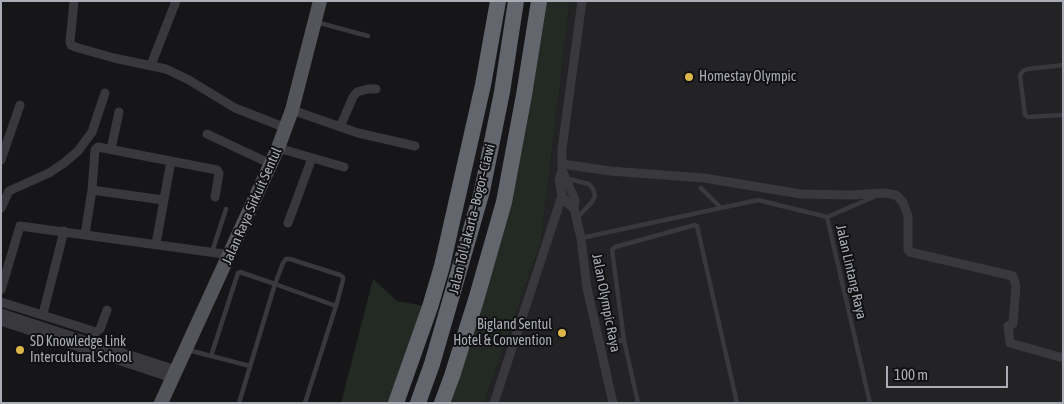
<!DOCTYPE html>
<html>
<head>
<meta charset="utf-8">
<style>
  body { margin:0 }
  #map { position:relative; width:1064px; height:404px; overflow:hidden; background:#161618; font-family:"Asap Condensed",sans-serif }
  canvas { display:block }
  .frame { position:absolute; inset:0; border:2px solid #aaadb6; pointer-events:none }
  .scale { position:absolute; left:886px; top:366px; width:122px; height:22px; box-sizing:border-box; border:2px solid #aaadb6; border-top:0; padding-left:6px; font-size:15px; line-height:18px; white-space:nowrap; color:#aaadb6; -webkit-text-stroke:4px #111113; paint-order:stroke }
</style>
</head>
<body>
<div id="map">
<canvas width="1064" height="404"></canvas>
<div class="frame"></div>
<div class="scale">100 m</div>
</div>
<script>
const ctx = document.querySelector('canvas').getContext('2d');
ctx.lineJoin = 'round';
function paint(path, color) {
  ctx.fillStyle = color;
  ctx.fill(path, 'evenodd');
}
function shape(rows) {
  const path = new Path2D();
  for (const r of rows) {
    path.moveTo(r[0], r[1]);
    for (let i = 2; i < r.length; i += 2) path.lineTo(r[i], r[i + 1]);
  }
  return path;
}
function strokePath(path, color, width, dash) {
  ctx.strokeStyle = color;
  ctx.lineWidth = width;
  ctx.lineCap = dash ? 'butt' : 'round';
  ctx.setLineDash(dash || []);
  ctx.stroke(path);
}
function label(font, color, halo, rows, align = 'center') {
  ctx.font = font + ' "Asap Condensed",sans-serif';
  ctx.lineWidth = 4;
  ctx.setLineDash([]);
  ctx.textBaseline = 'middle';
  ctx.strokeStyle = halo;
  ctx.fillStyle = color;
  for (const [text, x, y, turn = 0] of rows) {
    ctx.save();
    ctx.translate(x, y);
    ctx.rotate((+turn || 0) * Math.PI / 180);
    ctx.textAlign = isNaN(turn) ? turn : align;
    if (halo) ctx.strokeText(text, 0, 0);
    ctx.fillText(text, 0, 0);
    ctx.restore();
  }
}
paint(shape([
  [570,1,1063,1,1063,403,484,403,541,242]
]), '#232225');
paint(shape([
  [539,1,570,1,541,242,484,403,442,403,476,300],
  [373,279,397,301,430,307,396,403,341,403]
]), '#232a24');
strokePath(shape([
  [316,22,368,36],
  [1063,65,1028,69,1023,71,1020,75,1025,115,1028,117,1063,115],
  [565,178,589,184,593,189,595,196,592,202,577,218],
  [701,188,720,207],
  [827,217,876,196],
  [581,238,758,200,827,217,870,403],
  [212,252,226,209],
  [599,345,624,340],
  [188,350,250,366],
  [211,356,238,273,240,272,275,284,283,263,286,259,290,259,340,275,343,277,343,280,336,306],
  [239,403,275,284,336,306,305,403],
  [638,403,624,340,612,250,615,247,695,225,697,226,737,403]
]), '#38383d', 4.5);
strokePath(shape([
  [74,1,70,42,71,45,75,47,114,58,166,69,189,80,235,108,286,128],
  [151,65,176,1],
  [292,110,358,133,415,146],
  [340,127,353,97,357,92,368,89,376,89],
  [207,134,271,164],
  [278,148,344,167],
  [111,149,119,112],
  [1,160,20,105],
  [562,164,610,171,704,178,801,194,851,195,884,193,896,195,903,202,908,216,908,250,910,252,1013,276,1016,286,1013,324,1008,326,1010,343,1063,358],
  [562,170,575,200,574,208,581,238,587,288,613,403],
  [92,190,163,200],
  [1,208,9,191,49,173,64,163,78,151,92,132,105,93],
  [574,208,567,203,562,196,559,180,562,170,562,149,582,1],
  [288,223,312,158],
  [85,234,92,190,95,150,98,147,217,170,219,173,215,197],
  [156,244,171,161],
  [1,290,20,226,231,255],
  [1,302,96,332,100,329,107,310],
  [1,313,176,370],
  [43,314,64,231],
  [1,321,172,378],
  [494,403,562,196]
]), '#38383d', 9);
strokePath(shape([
  [161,403,278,148,292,110,320,1]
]), '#54555b', 14);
strokePath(shape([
  [396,403,430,307,442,266,483,85,498,1],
  [418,403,432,364,482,191,502,92,516,1],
  [442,403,452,376,476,300,504,202,524,95,539,1]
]), '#64666d', 16);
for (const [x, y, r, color] of [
  [689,77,5,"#ddb649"],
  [562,333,5,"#ddb649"],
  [20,350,5,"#ddb649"]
]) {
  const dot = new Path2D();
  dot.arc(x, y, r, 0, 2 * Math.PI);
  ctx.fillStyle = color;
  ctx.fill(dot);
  strokePath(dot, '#111113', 2);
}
label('14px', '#aaadb6', '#111113', [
  ["Homestay Olympic",699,77],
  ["Bigland Sentul",552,325,"right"],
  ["Hotel & Convention",552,341,"right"],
  ["SD Knowledge Link",30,342],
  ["Intercultural School",30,358]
], 'left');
label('14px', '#aaadb6', '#111113', [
  ["Jalan Raya Sirkuit Sentul",252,206,-66],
  ["Jalan Tol Jakarta–Bogor–Ciawi",472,219,-76],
  ["Jalan Lintang Raya",851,272,77],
  ["Jalan Olympic Raya",606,303,79]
]);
</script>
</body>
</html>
